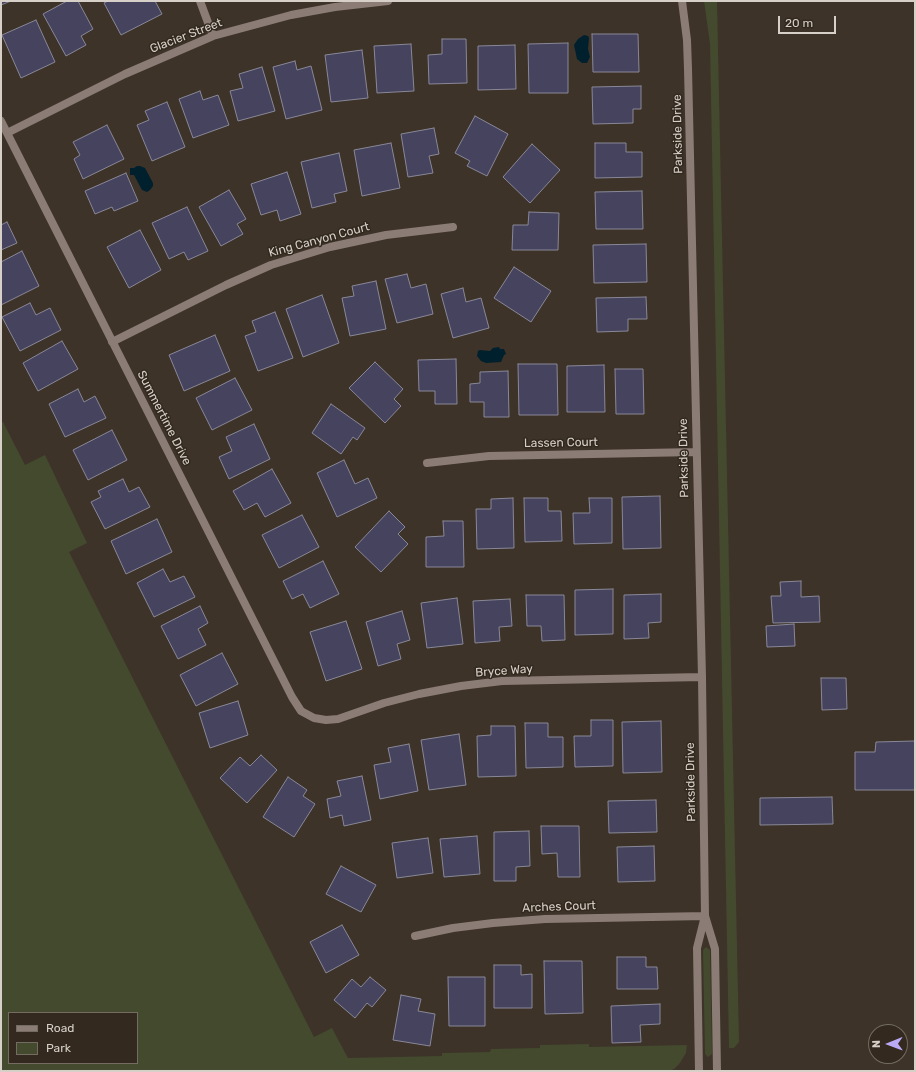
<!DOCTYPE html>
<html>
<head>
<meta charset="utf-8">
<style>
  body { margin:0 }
  #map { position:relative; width:916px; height:1072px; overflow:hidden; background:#3d3328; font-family:Rubik,sans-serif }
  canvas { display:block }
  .frame { position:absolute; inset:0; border:2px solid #d6d0c9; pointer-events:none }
  .legend { position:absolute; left:8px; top:1012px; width:130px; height:52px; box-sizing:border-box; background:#33291e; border:1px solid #746c62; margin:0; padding:5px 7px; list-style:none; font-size:12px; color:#d6d0c9 }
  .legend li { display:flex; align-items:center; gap:8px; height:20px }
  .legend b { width:20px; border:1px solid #746c62 }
  .north { position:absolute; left:868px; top:1024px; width:40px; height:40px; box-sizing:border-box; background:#33291e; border:1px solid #746c62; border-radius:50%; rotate:269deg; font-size:11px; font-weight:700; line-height:16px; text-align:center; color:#d6d0c9 }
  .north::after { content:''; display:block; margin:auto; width:14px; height:18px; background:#baaaf6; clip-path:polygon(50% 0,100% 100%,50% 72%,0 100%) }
  .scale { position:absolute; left:778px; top:16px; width:58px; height:18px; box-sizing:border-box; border:2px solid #d6d0c9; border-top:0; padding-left:5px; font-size:12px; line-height:14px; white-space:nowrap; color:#d6d0c9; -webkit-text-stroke:3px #33291e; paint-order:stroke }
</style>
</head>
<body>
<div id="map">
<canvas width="916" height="1072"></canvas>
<div class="frame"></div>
<ul class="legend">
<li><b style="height:5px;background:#8b7c76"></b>Road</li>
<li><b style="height:11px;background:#444a2e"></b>Park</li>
</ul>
<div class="north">N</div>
<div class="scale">20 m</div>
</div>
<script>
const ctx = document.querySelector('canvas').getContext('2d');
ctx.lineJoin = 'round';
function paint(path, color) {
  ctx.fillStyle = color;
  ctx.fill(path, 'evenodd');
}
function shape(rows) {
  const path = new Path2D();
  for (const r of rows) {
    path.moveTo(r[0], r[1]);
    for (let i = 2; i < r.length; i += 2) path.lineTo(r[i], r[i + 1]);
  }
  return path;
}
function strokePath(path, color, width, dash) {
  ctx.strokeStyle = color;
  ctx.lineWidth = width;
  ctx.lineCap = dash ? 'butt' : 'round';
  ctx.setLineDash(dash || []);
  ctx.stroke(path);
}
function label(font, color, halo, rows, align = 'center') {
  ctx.font = font + ' Rubik,sans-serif';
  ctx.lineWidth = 3;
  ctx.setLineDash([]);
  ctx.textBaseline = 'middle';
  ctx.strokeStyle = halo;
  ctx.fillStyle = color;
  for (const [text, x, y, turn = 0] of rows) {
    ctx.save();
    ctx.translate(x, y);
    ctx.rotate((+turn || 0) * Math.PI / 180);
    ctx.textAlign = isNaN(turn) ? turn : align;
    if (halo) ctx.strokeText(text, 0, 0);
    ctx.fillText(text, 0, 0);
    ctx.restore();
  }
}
paint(shape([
  [704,1,717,1,739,1042,734,1048,729,1048,710,44],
  [3,422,25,465,45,455,87,543,69,552,314,1037,332,1028,348,1058,442,1056,442,1053,490,1052,491,1049,540,1048,540,1045,589,1044,589,1047,687,1045,686,1053,680,1063,674,1069,669,1071,1,1071,1,423],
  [9,1013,137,1013,137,1063,9,1063],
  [706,947,710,950,712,1054,708,1057,705,1054,703,950]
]), '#444a2e');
paint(shape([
  [584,35,588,36,589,38,588,49,590,57,587,63,582,63,577,59,574,45,578,39],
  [137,166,140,166,145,168,153,183,153,186,150,190,147,192,142,190,134,175,130,175,130,168,134,168],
  [499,347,500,349,504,349,506,354,504,355,501,362,486,363,481,361,477,356,478,351,480,350,490,351,493,348]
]), '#01202e');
const building = shape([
  [1,1,11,1,1,5,1,1],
  [67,1,78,1,93,29,81,36,86,45,66,56,43,14,67,1],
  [108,1,155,1,162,14,121,35,104,3,108,1],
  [36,20,55,62,21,78,2,35,36,20],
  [592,34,638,34,639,72,593,72,592,34],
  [442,39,466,39,467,83,429,84,428,55,442,54,442,39],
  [568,43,568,93,529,93,528,44,568,43],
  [411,44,414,91,377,93,374,46,411,44],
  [515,45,516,89,478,90,478,46,515,45],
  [362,50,368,98,331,102,325,55,362,50],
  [295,61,297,70,311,66,322,110,286,119,273,67,295,61],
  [262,67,275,111,238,121,230,91,243,88,239,74,262,67],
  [641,86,641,109,633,109,633,123,593,124,592,87,641,86],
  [200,91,203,100,218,95,229,125,193,138,179,99,200,91],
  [167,102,185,147,152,161,137,125,149,120,145,111,167,102],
  [475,116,508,134,487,176,467,166,470,161,455,153,475,116],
  [107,125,124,159,83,179,74,159,80,155,73,142,107,125],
  [434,128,439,154,429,156,433,173,408,177,401,134,434,128],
  [391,143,400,188,362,196,354,150,391,143],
  [595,143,626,143,626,152,642,152,642,177,595,178,595,143],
  [532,144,560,170,530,203,503,177,532,144],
  [339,153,347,191,334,194,336,202,312,208,301,162,339,153],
  [287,172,301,214,280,221,277,210,261,215,251,184,287,172],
  [126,173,138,201,114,211,112,207,95,214,85,191,126,173],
  [229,190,246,219,237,224,243,234,221,246,199,207,229,190],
  [642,191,643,229,596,229,595,192,642,191],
  [187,207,208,251,188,260,184,252,169,259,152,223,187,207],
  [529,212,559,213,558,250,512,250,513,225,528,225,529,212],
  [7,222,17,243,1,250,1,225,7,222],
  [140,230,161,270,129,288,107,247,140,230],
  [646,244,647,282,594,283,593,245,646,244],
  [22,251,39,286,1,305,1,262,22,251],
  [514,267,551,291,531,322,494,298,514,267],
  [407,274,411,288,426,284,433,314,397,323,385,279,407,274],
  [376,281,386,329,350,336,342,298,354,296,352,286,376,281],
  [463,288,466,302,481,298,489,328,453,338,441,294,463,288],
  [322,295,339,343,303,357,286,309,322,295],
  [646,297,647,319,628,319,628,331,597,332,596,298,646,297],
  [30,303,36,315,50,308,61,330,20,351,2,317,30,303],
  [275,312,293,358,258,371,245,336,256,332,252,321,275,312],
  [215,335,230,371,184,391,169,355,215,335],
  [62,341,78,369,38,391,23,363,62,341],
  [456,359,457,404,435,404,435,391,419,391,418,360,456,359],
  [375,362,403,389,394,399,401,406,385,423,349,388,375,362],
  [518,364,557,364,558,415,519,415,518,364],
  [604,365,605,412,567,412,567,366,604,365],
  [615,369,643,369,644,414,616,414,615,369],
  [508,371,509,417,484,417,484,402,470,402,470,384,480,383,480,372,508,371],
  [235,378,252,410,212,430,196,398,235,378],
  [78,389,84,402,95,396,106,418,65,437,49,404,78,389],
  [331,404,365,428,357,440,353,437,341,454,312,433,331,404],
  [254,424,270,459,229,479,219,457,232,451,226,437,254,424],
  [112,430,127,460,88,480,73,450,112,430],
  [344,460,355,484,368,478,377,498,337,517,317,473,344,460],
  [272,469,291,503,265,517,257,503,244,510,233,491,272,469],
  [123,479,129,492,139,487,150,507,105,529,91,502,101,497,98,491,123,479],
  [660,496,661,548,623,549,622,497,660,496],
  [513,498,514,548,477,549,476,509,491,509,491,499,513,498],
  [524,498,548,498,548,511,561,511,562,541,525,542,524,498],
  [589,498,612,498,612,543,574,544,573,513,590,513,589,498],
  [389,511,405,527,398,534,408,544,381,572,355,547,389,511],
  [302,515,319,547,279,568,262,535,302,515],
  [157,519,172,552,126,574,111,541,157,519],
  [443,521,463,521,464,567,426,567,426,537,444,536,443,521],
  [323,561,339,594,310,608,303,594,292,599,283,581,323,561],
  [163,569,170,582,184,576,195,597,154,617,137,583,163,569],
  [801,581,801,597,819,596,820,622,773,623,771,596,781,596,780,582,801,581],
  [613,589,613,634,575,635,575,590,613,589],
  [661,594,661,622,648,623,649,638,624,639,624,595,661,594],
  [526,595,564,595,565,640,542,641,541,626,527,626,526,595],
  [457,598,463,644,427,648,421,603,457,598],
  [510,599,512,626,499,627,500,641,475,643,473,601,510,599],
  [200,606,208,623,198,629,206,645,178,659,161,626,200,606],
  [402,611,410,640,397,644,401,659,378,666,366,622,402,611],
  [346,621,362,669,326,681,310,632,346,621],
  [794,624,795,646,767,647,766,626,794,624],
  [222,653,238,684,196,706,180,675,222,653],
  [821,678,846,678,847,709,822,710,821,678],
  [238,701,248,735,210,748,199,713,238,701],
  [591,720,613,720,613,766,575,767,574,736,591,736,591,720],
  [661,721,662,772,623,773,622,722,661,721],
  [525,723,548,723,548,737,563,737,563,767,526,768,525,723],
  [491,726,515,726,516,776,478,777,477,736,491,735,491,726],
  [459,734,466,785,429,790,421,740,459,734],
  [915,741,915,790,855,790,855,752,875,752,876,742,915,741],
  [409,744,418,791,380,799,374,765,391,762,388,748,409,744],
  [261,755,277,770,247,803,220,778,240,757,250,766,261,755],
  [362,776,371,820,344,826,342,815,330,818,327,799,341,796,337,781,362,776],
  [288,777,307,790,303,796,315,804,294,837,263,817,288,777],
  [832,797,833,824,760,825,760,798,832,797],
  [656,800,657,832,609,833,608,801,656,800],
  [541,826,579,826,580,877,558,877,557,853,542,854,541,826],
  [529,831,530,866,516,867,516,881,494,881,494,832,529,831],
  [477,836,480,874,444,877,440,839,477,836],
  [428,838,433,873,397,878,392,843,428,838],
  [654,846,655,881,618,882,617,847,654,846],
  [341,866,376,885,361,912,326,894,341,866],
  [342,925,359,955,326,973,310,942,342,925],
  [617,957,646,957,646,967,657,967,658,989,617,989,617,957],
  [544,961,582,961,583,1013,545,1014,544,961],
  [494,965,521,965,521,975,532,974,532,1008,494,1008,494,965],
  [370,977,386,990,372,1007,367,1003,355,1018,334,1000,352,979,361,987,370,977],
  [448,977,485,977,485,1026,449,1026,448,977],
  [401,995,421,999,418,1011,435,1014,430,1046,393,1040,401,995],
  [660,1004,660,1024,640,1025,641,1042,612,1043,611,1006,660,1004]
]);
paint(building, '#46435e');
strokePath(building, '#898898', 1);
strokePath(shape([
  [200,1,213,36],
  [682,1,687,40,688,69,702,677,705,916,697,948,699,1071],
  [1,121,292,697,301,711,314,718,326,720,338,719,384,703,419,694,461,686,502,681,702,677],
  [7,133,125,74,213,36,291,15,335,7,388,1],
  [112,342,226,285,271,265,330,247,386,235,453,227],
  [427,463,489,456,696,452],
  [705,916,715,949,717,1071],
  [415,936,453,928,493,923,545,919,705,916]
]), '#8b7c76', 8);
label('12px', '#d6d0c9', '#33291e', [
  ["Glacier Street",186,36,-21],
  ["Parkside Drive",678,134,-91],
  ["King Canyon Court",319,240,-15],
  ["Summertime Drive",164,418,63],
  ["Lassen Court",561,443,-1],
  ["Parkside Drive",684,458,-91],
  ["Bryce Way",504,671,-4],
  ["Parkside Drive",691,782,-91],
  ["Arches Court",559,907,-2]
]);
</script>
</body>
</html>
